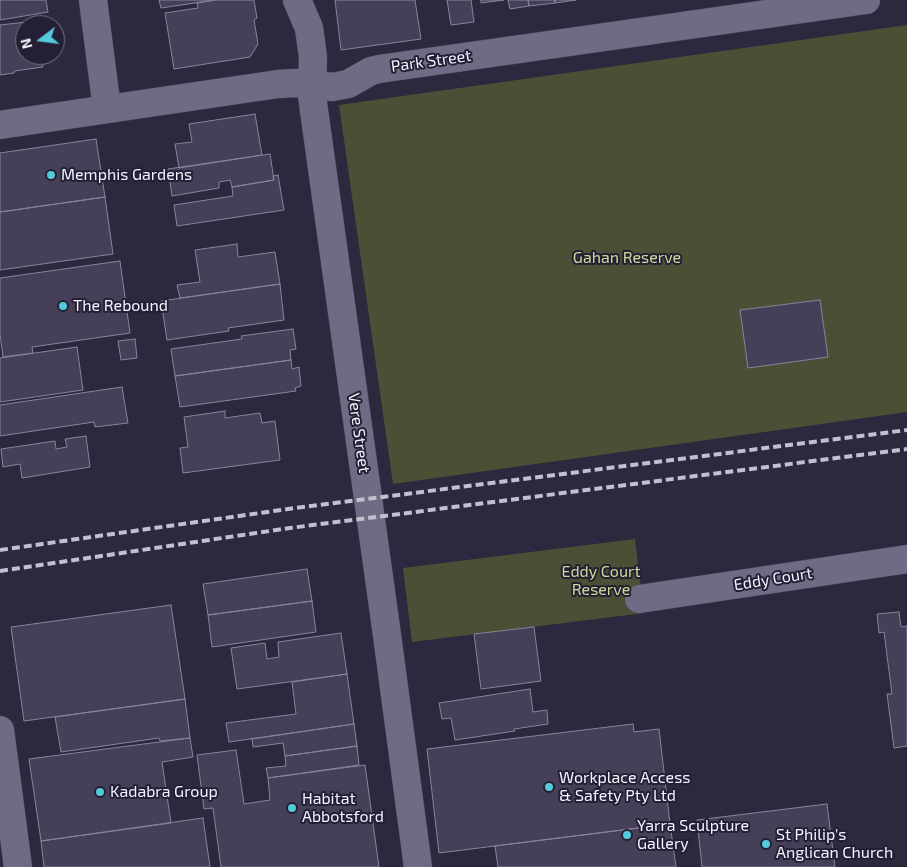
<!DOCTYPE html>
<html>
<head>
<meta charset="utf-8">
<style>
  body { margin:0 }
  #map { position:relative; width:907px; height:867px; overflow:hidden; background:#2d283e; font-family:"Exo 2",sans-serif }
  canvas { display:block }
  .north { position:absolute; left:15px; top:15px; width:50px; height:50px; box-sizing:border-box; background:#241f34; border:1px solid #777385; border-radius:50%; rotate:255deg; font-size:14px; font-weight:700; line-height:20px; text-align:center; color:#f4f2fe }
  .north::after { content:''; display:block; margin:auto; width:18px; height:22px; background:#54cadd; clip-path:polygon(50% 0,100% 100%,50% 72%,0 100%) }
</style>
</head>
<body>
<div id="map">
<canvas width="907" height="867"></canvas>
<div class="north">N</div>
</div>
<script>
const ctx = document.querySelector('canvas').getContext('2d');
ctx.lineJoin = 'round';
function paint(path, color) {
  ctx.fillStyle = color;
  ctx.fill(path, 'evenodd');
}
function shape(rows) {
  const path = new Path2D();
  for (const r of rows) {
    path.moveTo(r[0], r[1]);
    for (let i = 2; i < r.length; i += 2) path.lineTo(r[i], r[i + 1]);
  }
  return path;
}
function strokePath(path, color, width, dash) {
  ctx.strokeStyle = color;
  ctx.lineWidth = width;
  ctx.lineCap = dash ? 'butt' : 'round';
  ctx.setLineDash(dash || []);
  ctx.stroke(path);
}
function label(font, color, halo, rows, align = 'center') {
  ctx.font = font + ' "Exo 2",sans-serif';
  ctx.lineWidth = 4;
  ctx.setLineDash([]);
  ctx.textBaseline = 'middle';
  ctx.strokeStyle = halo;
  ctx.fillStyle = color;
  for (const [text, x, y, turn = 0] of rows) {
    ctx.save();
    ctx.translate(x, y);
    ctx.rotate((+turn || 0) * Math.PI / 180);
    ctx.textAlign = isNaN(turn) ? turn : align;
    if (halo) ctx.strokeText(text, 0, 0);
    ctx.fillText(text, 0, 0);
    ctx.restore();
  }
}
paint(shape([
  [907,25,907,412,393,484,339,105],
  [635,539,644,613,412,642,403,568]
]), '#4b4f36');
const building = shape([
  [0,0,46,0,48,12,0,20,0,0],
  [159,0,215,0,161,8,159,0],
  [215,0,254,0,257,18,254,20,258,44,250,57,174,69,165,13,198,8,197,3,215,0],
  [335,0,415,0,421,39,341,50,335,0],
  [447,0,471,0,474,22,451,25,447,0],
  [481,0,504,0,481,3,481,0],
  [508,0,528,0,529,6,510,9,508,0],
  [528,0,555,0,555,3,529,6,528,0],
  [555,0,576,0,555,3,555,0],
  [44,20,44,25,25,25,25,55,41,55,43,67,15,71,14,73,0,75,0,25,44,20],
  [255,114,262,155,179,168,175,144,192,142,189,124,255,114],
  [96,139,105,197,0,212,0,153,96,139],
  [270,154,274,180,232,187,230,180,219,182,219,188,172,196,168,169,270,154],
  [278,175,284,210,177,226,174,205,233,196,232,187,274,180,273,176,278,175],
  [105,197,113,254,0,270,0,212,105,197],
  [237,244,238,257,275,252,280,284,180,298,177,285,200,282,195,250,237,244],
  [120,261,130,333,32,347,33,353,3,357,0,334,0,278,120,261],
  [280,284,284,320,228,328,229,331,167,340,161,301,280,284],
  [820,300,828,357,748,368,740,310,820,300],
  [293,329,296,349,290,350,291,360,175,376,171,349,242,339,241,336,293,329],
  [135,339,137,358,121,360,118,341,135,339],
  [77,347,83,390,0,402,0,358,77,347],
  [291,360,292,369,299,367,301,386,295,388,296,391,180,407,175,376,291,360],
  [122,387,128,423,95,427,94,422,0,436,0,405,122,387],
  [225,411,225,418,260,413,262,423,275,421,280,460,183,473,180,448,188,447,184,417,225,411],
  [86,436,90,467,22,478,20,464,3,467,1,449,55,441,56,449,67,447,65,439,86,436],
  [307,569,312,601,208,615,203,584,307,569],
  [312,601,316,632,212,647,208,615,312,601],
  [171,605,185,699,24,721,11,627,171,605],
  [899,612,901,627,907,626,907,746,894,748,887,694,892,694,884,632,879,633,877,614,899,612],
  [534,627,541,681,481,689,474,634,534,627],
  [341,633,347,674,237,689,231,648,265,643,267,659,279,657,278,642,341,633],
  [347,674,354,724,229,742,226,723,296,714,292,682,347,674],
  [530,689,533,712,547,710,548,724,514,729,515,731,455,740,451,718,442,719,439,703,530,689],
  [185,699,190,738,160,741,159,738,61,752,55,717,185,699],
  [354,724,357,746,285,756,283,743,253,747,252,739,354,724],
  [633,724,634,732,659,729,670,824,439,853,427,749,633,724],
  [190,738,193,757,162,762,171,823,41,841,29,759,190,738],
  [357,746,359,765,268,778,266,768,286,766,285,756,357,746],
  [236,750,244,804,270,800,268,778,365,765,379,867,221,867,213,808,204,809,197,755,236,750],
  [827,804,835,867,702,867,697,820,827,804],
  [203,818,210,867,44,867,41,841,203,818],
  [670,824,676,867,498,867,495,846,670,824]
]);
paint(building, '#454058');
strokePath(building, '#89839e', 1);
const minor = shape([
  [93,0,107,109],
  [297,0,309,28,313,57,312,96,387,635,418,867],
  [0,125,278,84,296,83,332,87,348,84,371,71,379,69,866,0],
  [639,599,907,559],
  [0,730,18,867]
]);
strokePath(minor, '#4b4759', 29);
strokePath(minor, '#706b85', 28);
strokePath(shape([
  [0,550,288,509,907,430],
  [0,571,290,528,907,449]
]), '#c3c0ce', 4, [8, 4]);
for (const [x, y, r, color] of [
  [51,175,5,"#54cadd"],
  [63,306,5,"#54cadd"],
  [549,787,5,"#54cadd"],
  [100,792,5,"#54cadd"],
  [292,808,5,"#54cadd"],
  [627,835,5,"#54cadd"],
  [766,844,5,"#54cadd"]
]) {
  const dot = new Path2D();
  dot.arc(x, y, r, 0, 2 * Math.PI);
  ctx.fillStyle = color;
  ctx.fill(dot);
  strokePath(dot, '#241f34', 2);
}
label('16px', '#f4f2fe', '#241f34', [
  ["Park Street",431,61,-8],
  ["Vere Street",359,433,82],
  ["Eddy Court",773,579,-9]
]);
label('16px', '#f4f2fe', '#241f34', [
  ["Memphis Gardens",61,175],
  ["The Rebound",73,306],
  ["Workplace Access",559,778],
  ["& Safety Pty Ltd",559,796],
  ["Kadabra Group",110,792],
  ["Habitat",302,799],
  ["Abbotsford",302,817],
  ["Yarra Sculpture",637,826],
  ["Gallery",637,844],
  ["St Philip's",776,835],
  ["Anglican Church",776,853]
], 'left');
label('16px', '#ceda97', '#241f34', [
  ["Gahan Reserve",627,258],
  ["Eddy Court",601,572],
  ["Reserve",601,590]
]);
</script>
</body>
</html>
